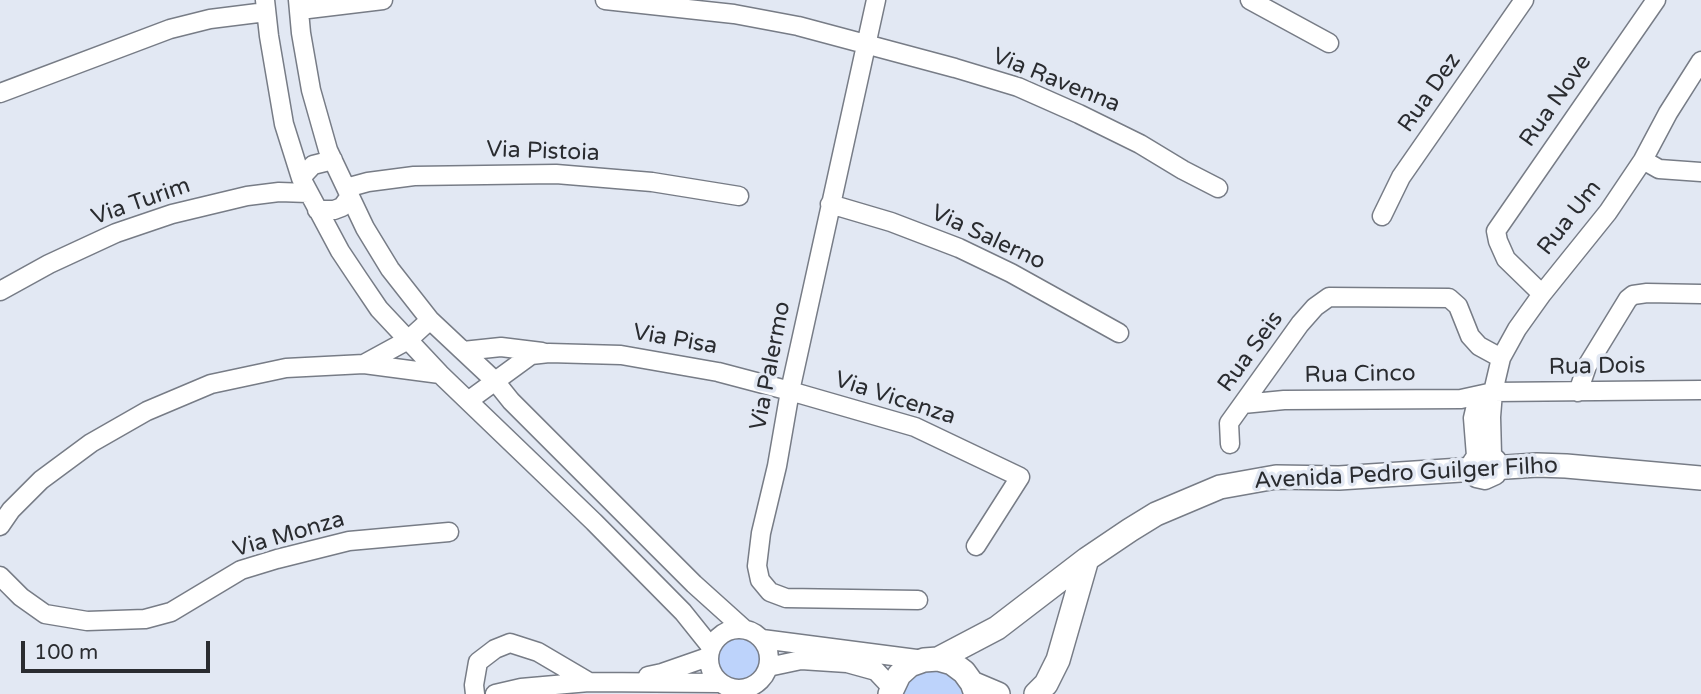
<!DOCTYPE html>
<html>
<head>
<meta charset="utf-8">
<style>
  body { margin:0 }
  #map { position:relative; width:1701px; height:694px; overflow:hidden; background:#e2e8f3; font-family:"Varela Round",sans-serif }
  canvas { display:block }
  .scale { position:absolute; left:21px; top:641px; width:189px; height:32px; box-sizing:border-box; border:4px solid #2a2c30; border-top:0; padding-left:9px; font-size:21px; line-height:24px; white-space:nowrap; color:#2a2c30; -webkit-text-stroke:5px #e2e8f3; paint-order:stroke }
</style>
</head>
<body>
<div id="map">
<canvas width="1701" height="694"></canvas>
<div class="scale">100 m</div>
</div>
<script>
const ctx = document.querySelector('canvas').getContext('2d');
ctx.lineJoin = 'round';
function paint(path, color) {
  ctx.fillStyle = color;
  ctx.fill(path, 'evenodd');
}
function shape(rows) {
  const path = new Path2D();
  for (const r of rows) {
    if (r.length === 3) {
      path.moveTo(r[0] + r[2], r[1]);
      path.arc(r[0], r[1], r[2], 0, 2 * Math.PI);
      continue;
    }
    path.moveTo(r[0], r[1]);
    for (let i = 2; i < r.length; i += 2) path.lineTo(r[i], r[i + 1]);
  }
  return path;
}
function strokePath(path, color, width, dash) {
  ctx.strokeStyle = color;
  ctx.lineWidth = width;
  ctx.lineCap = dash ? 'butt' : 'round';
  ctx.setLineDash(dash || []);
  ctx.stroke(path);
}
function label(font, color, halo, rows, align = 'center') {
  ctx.font = font + ' "Varela Round",sans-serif';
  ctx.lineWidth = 7;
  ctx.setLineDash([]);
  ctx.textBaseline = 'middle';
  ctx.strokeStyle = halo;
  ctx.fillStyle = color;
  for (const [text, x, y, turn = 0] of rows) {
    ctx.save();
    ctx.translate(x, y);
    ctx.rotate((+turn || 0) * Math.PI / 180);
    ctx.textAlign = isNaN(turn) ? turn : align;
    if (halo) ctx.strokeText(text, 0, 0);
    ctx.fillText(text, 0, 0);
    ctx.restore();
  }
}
paint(shape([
  [739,659,24],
  [944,667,969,694,897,694,909,674]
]), '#bdd3fb');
const minor = shape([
  [265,0,269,36,284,124,301,178,340,251,358,278,379,309,440,374,594,522,683,612,711,647],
  [298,0,301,33,311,90,328,150,365,228,390,269,430,320,495,381,511,401,694,584,744,629],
  [605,0,734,14,798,26,955,68,1018,87,1079,114,1140,144,1183,170,1218,188],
  [876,0,790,391,777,466,761,533,757,566,760,580,770,592,786,598,918,600],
  [1250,0,1329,43],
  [300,10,383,0],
  [0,93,170,29,210,19,266,12],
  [1643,160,1659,169,1701,172],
  [301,178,313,165,333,160],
  [346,188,368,182,414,176,556,174,652,182,739,196],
  [830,204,891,222,959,248,1011,273,1119,333],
  [317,210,334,210,342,207,350,196],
  [1382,216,1401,177,1524,0],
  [0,291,49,264,116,233,172,214,247,196,279,192,308,193],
  [1542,294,1506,259,1498,241,1496,231,1656,0],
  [463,351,501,347,542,352],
  [364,364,440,374],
  [1578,392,1587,366,1628,299,1633,295,1647,293,1701,294],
  [1478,397,1473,418,1476,456,1472,462,1471,469,1476,478,1485,480,1496,475,1499,468,1497,460,1492,455,1491,417,1493,392,1701,390],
  [468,401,531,355,549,353,621,355,718,372,790,391,915,427,1020,477,976,546],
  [1243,404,1284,400,1461,399,1493,392,1501,358,1517,329,1542,294,1608,212,1643,160,1668,113,1701,61],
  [1230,444,1229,423,1300,324,1315,307,1329,297,1449,298,1458,306,1470,336,1479,346,1501,358],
  [0,526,11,510,41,480,91,443,147,411,211,384,286,368,364,364,408,340,430,320],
  [0,576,21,597,45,614,87,621,145,619,171,612,241,570,277,559,349,541,449,532],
  [739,659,30],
  [762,639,924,660],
  [768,667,801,660,847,663,876,671,891,687],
  [648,676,662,673,708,657],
  [475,694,474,685,478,662,495,649,510,643,538,652,589,682],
  [495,694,521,688,589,682,720,683]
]);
const major = shape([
  [938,659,997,628,1087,559,1130,530,1156,514,1220,487,1276,477,1339,478,1537,465,1566,466,1701,478],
  [972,683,998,694],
  [890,694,899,675,910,665,924,660,938,659,952,663,964,672,972,683,976,694],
  [1036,694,1046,684,1058,660,1087,559]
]);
strokePath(minor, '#777c86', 21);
strokePath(major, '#777c86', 26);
strokePath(minor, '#fff', 18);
strokePath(major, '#fff', 23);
label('23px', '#2a2c30', '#e2e8f3', [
  ["Via Ravenna",1056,81,22],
  ["Rua Dez",1430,93,-55],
  ["Rua Nove",1556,101,-55],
  ["Via Pistoia",543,152,2],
  ["Via Turim",141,202,-19],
  ["Rua Um",1570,218,-52],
  ["Via Salerno",988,238,25],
  ["Via Pisa",675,340,10],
  ["Rua Seis",1251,352,-54],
  ["Via Palermo",771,366,-79],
  ["Rua Dois",1597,367,-1],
  ["Rua Cinco",1360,375,-1],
  ["Via Vicenza",895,399,18],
  ["Avenida Pedro Guilger Filho",1406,474,-3],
  ["Via Monza",289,535,-16]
]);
</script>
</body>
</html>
